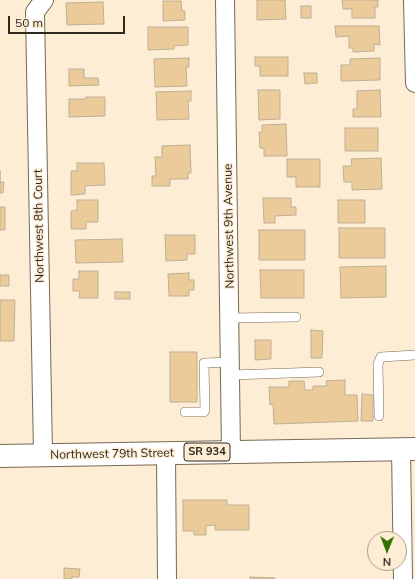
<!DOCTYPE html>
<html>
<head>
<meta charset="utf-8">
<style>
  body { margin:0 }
  #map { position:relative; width:415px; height:579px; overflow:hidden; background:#feedd5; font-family:Mulish,sans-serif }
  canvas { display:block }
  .north { position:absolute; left:367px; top:531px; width:40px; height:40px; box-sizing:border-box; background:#feedd5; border:1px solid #aa9e8c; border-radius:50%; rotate:181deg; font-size:11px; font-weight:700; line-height:16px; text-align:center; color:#2d271e }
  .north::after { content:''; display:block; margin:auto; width:14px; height:18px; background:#326e00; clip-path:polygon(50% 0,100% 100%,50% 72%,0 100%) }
  .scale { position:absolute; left:8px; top:16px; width:117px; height:18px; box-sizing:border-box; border:2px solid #2d271e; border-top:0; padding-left:5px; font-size:12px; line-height:14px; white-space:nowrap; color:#2d271e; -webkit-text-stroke:3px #feedd5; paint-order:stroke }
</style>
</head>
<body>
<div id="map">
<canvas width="415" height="579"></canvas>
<div class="north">N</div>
<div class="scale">50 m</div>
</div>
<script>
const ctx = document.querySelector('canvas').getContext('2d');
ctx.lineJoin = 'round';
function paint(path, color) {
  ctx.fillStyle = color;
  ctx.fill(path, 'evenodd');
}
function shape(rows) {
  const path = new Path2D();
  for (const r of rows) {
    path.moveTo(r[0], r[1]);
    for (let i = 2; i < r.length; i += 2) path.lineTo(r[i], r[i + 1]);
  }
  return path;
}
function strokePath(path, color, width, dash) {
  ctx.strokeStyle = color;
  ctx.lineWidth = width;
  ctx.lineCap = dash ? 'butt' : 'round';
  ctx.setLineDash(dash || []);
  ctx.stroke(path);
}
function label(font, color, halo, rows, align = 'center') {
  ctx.font = font + ' Mulish,sans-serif';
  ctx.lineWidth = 3;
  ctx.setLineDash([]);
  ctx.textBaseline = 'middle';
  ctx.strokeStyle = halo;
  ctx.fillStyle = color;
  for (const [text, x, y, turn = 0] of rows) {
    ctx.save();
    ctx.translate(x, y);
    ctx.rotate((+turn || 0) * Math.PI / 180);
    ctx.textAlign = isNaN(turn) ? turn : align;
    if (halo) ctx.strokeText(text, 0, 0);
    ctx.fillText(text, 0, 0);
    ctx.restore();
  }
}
const building = shape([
  [257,0,285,0,286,19,257,20,257,0],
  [342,0,378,0,378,7,375,7,375,18,352,18,352,9,343,9,342,0],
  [163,1,181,1,182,11,185,11,185,20,163,21,163,1],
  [103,2,104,24,67,25,66,3,103,2],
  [301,6,311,6,311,18,301,18,301,6],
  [335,26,379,26,380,45,374,44,374,51,353,52,353,48,349,48,349,36,336,37,335,26],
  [148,27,188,27,188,45,174,46,174,49,148,50,148,27],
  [255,57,288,57,288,76,260,76,260,66,255,66,255,57],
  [189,58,189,67,186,67,187,86,155,87,154,59,189,58],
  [380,58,380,80,341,81,341,65,350,65,350,59,380,58],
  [69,69,84,69,84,78,98,78,99,85,69,86,69,69],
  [304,73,317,73,317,83,305,84,304,73],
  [258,90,280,90,280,119,259,120,258,90],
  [380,90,381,117,353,117,353,109,357,109,357,91,380,90],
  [191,91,191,101,188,101,189,119,157,120,156,92,191,91],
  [86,97,105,97,105,116,69,117,69,99,86,99,86,97],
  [286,124,287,156,264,156,264,148,260,148,259,132,262,132,262,125,286,124],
  [345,128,378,128,378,151,345,151,345,128],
  [190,145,191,173,188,173,188,179,170,179,170,186,152,186,152,176,156,176,155,157,162,157,162,146,190,145],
  [381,158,382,189,352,190,352,182,344,182,343,166,352,166,351,159,381,158],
  [287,159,320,159,320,187,296,187,296,177,287,177,287,159],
  [77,163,104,163,105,185,85,186,85,194,71,195,71,171,77,171,77,163],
  [0,171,0,182,4,182,3,193,0,193,0,171],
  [263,198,291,198,291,207,296,207,296,215,275,216,275,223,264,223,263,198],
  [77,200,98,200,98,222,86,222,86,229,71,229,71,211,77,210,77,200],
  [338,200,365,200,365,223,338,223,338,200],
  [0,207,5,207,5,230,0,230,0,207],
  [339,228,385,228,385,258,339,258,339,228],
  [259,230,305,230,305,260,259,260,259,230],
  [165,235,195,235,195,254,187,254,187,260,166,261,165,235],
  [122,239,123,262,76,263,75,240,122,239],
  [386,266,386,297,341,298,340,267,386,266],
  [260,270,304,270,304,298,261,298,260,270],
  [79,271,98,271,98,298,79,298,80,291,73,291,73,279,79,279,79,271],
  [189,273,189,280,194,280,194,290,189,290,189,296,169,296,168,274,189,273],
  [0,275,9,275,9,286,0,286,0,275],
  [115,292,130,292,130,299,115,299,115,292],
  [0,300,15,300,14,341,0,341,0,300],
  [311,330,323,331,322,358,311,358,311,330],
  [255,340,271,340,271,359,255,360,255,340],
  [170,352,197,352,197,402,170,402,170,352],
  [345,380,345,395,357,395,358,421,274,424,273,404,270,405,269,387,289,387,289,381,304,381,305,390,313,390,313,386,327,386,326,381,345,380],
  [362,394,373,395,373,421,361,421,362,394],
  [183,500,227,500,227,505,249,505,249,530,215,530,215,525,206,526,206,535,194,535,194,531,183,531,183,500],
  [64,568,80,569,79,577,72,577,72,579,64,579,64,568],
  [250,577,275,578,275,579,250,579,250,577]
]);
paint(building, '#ebcb99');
strokePath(building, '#beaf97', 1);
const service = shape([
  [230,318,296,317],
  [231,375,319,372],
  [185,412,204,412,205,410,204,363,231,362],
  [379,416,378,364,381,357,415,355]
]);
const minor = shape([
  [225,0,231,452],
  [413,0,415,83],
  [401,449,403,579],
  [166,453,167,579],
  [43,455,35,12,44,0]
]);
const primary = shape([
  [0,456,415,449]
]);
strokePath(service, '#786954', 10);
strokePath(minor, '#786954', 20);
strokePath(primary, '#786954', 24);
strokePath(service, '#fff', 9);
strokePath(minor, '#fff', 18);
strokePath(primary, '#fff', 22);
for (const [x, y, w] of [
  [207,452,46]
]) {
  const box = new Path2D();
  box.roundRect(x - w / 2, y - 9, w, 18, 3);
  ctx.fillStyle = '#feedd5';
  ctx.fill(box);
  strokePath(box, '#2d271e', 1);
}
label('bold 11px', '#2d271e', null, [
  ["SR 934",207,452]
]);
label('12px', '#2d271e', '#feedd5', [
  ["Northwest 8th Court",39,226,-91],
  ["Northwest 9th Avenue",229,226,-91],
  ["Northwest 79th Street",112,454,-1]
]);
</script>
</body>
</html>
